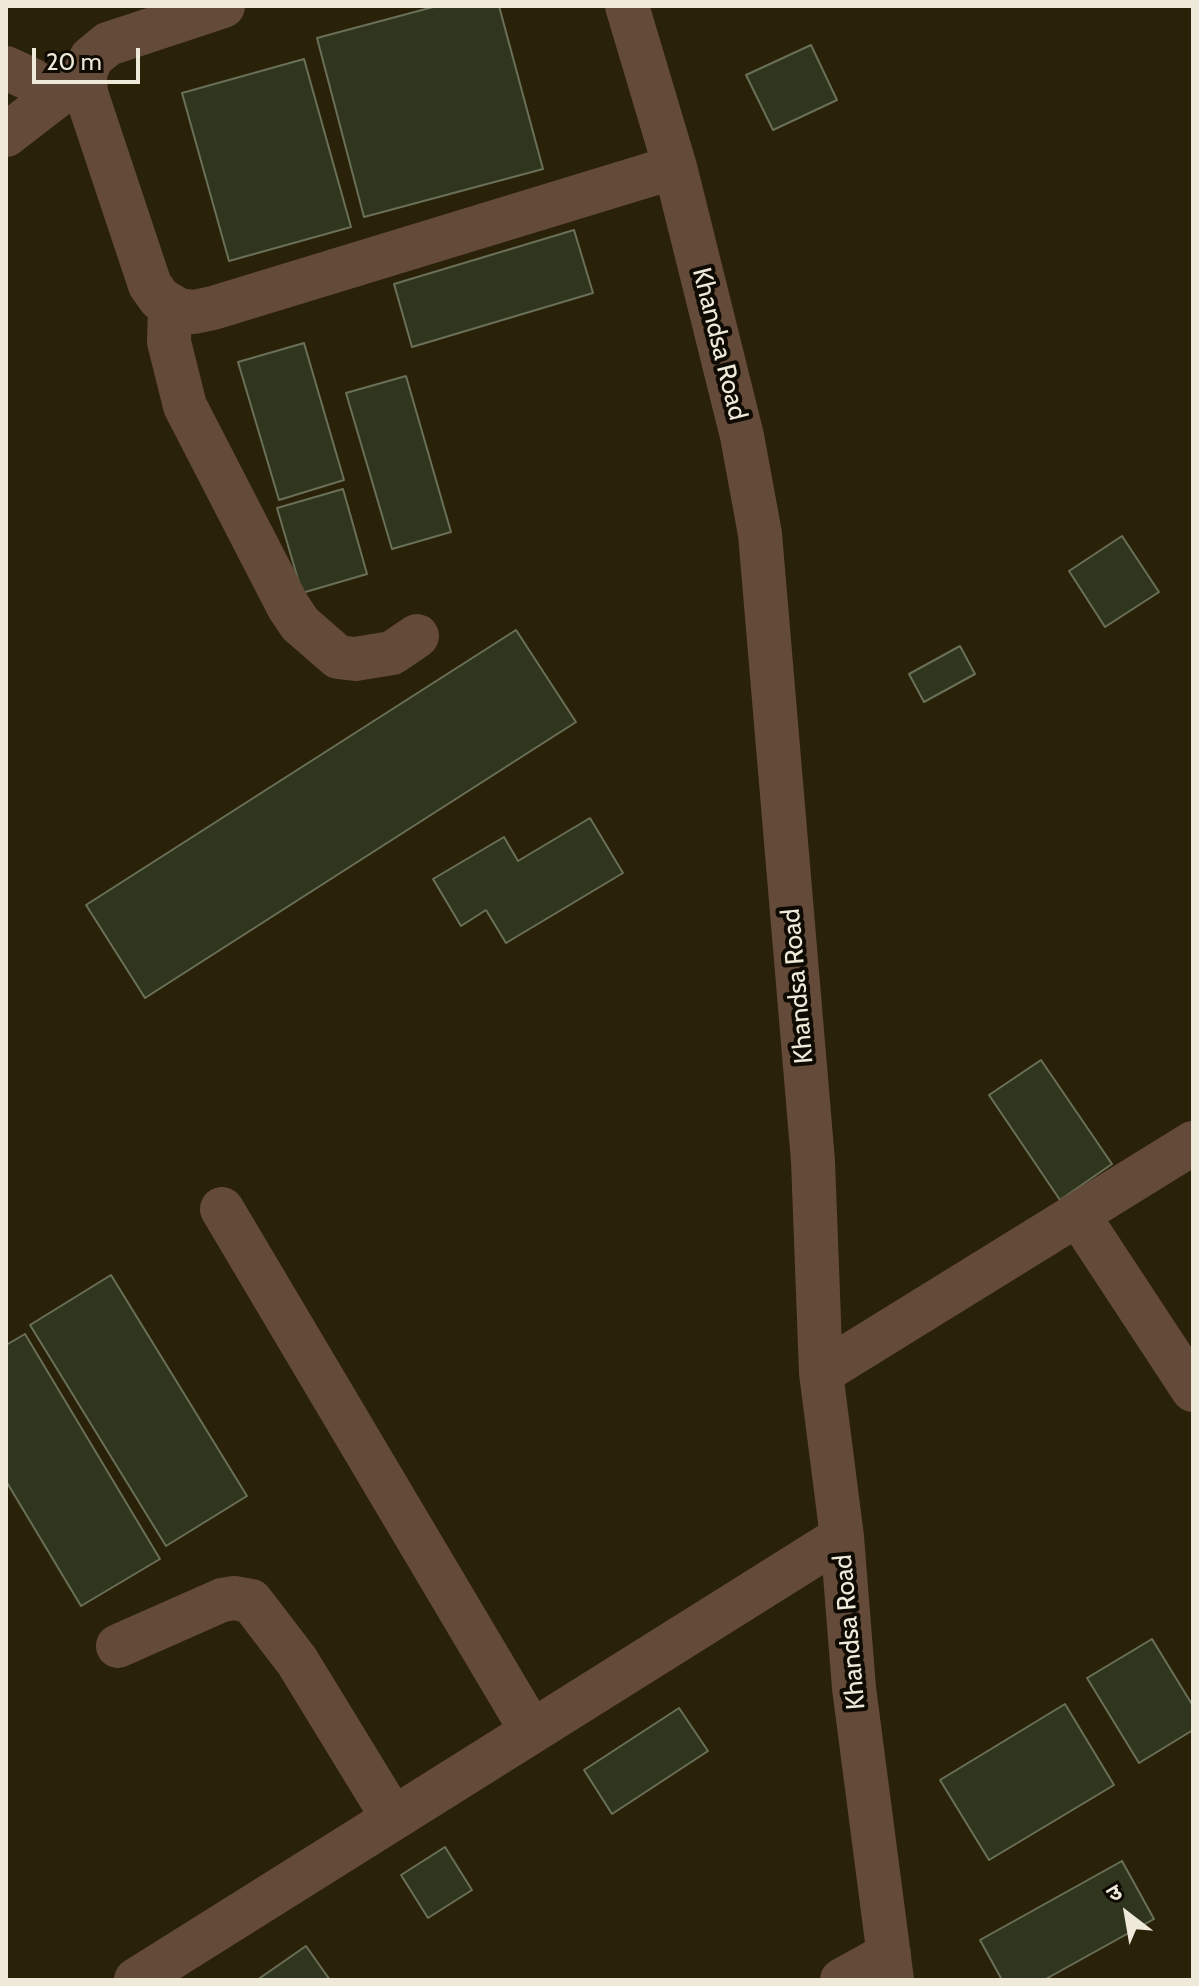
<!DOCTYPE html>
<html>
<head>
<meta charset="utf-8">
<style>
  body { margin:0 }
  #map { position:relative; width:1199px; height:1986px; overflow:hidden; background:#2a2109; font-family:Cabin,"Noto Sans Devanagari",sans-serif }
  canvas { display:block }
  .frame { position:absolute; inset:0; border:8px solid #efe9da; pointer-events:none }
  .north { position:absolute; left:1087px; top:1874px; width:80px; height:80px; -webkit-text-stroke:6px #0f0b03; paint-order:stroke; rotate:329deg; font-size:22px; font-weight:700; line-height:32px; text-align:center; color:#efe9da }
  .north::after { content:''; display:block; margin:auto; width:28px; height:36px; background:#efe9da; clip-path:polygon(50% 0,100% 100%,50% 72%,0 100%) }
  .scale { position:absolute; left:32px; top:48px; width:108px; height:36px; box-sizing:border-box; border:4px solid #efe9da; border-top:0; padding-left:10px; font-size:24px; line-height:28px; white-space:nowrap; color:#efe9da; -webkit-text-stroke:6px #0f0b03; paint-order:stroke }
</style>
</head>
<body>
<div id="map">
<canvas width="1199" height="1986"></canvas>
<div class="frame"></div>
<div class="north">उ</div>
<div class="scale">20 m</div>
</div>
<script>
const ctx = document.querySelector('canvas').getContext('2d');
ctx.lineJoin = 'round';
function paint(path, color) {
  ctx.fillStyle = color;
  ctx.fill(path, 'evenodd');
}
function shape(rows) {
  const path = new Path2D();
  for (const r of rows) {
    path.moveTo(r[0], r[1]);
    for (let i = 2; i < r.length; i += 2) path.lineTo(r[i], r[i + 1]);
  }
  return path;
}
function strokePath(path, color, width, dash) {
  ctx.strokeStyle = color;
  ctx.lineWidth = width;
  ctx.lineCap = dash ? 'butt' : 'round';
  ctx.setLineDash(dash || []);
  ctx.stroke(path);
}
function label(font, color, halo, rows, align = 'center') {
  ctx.font = font + ' Cabin,sans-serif';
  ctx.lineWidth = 8;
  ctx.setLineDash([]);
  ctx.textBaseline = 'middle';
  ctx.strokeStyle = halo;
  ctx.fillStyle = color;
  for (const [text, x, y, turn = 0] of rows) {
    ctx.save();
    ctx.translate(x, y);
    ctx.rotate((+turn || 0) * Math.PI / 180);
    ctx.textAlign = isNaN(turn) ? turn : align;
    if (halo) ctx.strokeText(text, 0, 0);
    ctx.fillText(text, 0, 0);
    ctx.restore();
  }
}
const building = shape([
  [437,6,499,6,543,169,364,217,317,38,437,6],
  [811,45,837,100,773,130,746,75,811,45],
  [304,59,351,227,229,261,182,93,304,59],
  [574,230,593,293,412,347,394,284,574,230],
  [304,343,344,480,279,500,238,362,304,343],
  [406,376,451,532,392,549,346,393,406,376],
  [343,489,367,574,302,593,277,508,343,489],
  [1122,536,1159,592,1105,627,1069,571,1122,536],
  [516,630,576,722,145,998,86,905,516,630],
  [960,646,975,674,924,702,909,674,960,646],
  [590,818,623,873,506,943,486,910,461,926,433,879,504,837,518,861,590,818],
  [1041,1060,1112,1164,1060,1200,989,1095,1041,1060],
  [111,1275,247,1496,166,1546,30,1325,111,1275],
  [25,1334,160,1559,81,1606,6,1481,6,1345,25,1334],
  [1152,1639,1193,1706,1193,1730,1139,1763,1087,1678,1152,1639],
  [1065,1704,1114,1785,989,1860,940,1780,1065,1704],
  [679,1708,708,1751,612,1814,584,1770,679,1708],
  [445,1847,472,1890,428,1918,401,1875,445,1847],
  [1122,1861,1154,1919,1044,1980,1002,1980,980,1940,1122,1861],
  [306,1946,330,1980,257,1980,306,1946]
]);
paint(building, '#30361e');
strokePath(building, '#697057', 2);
strokePath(shape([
  [223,6,108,44,91,58,85,74,86,93,150,285,160,299,179,310,194,312,213,308,675,167],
  [627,6,675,167,742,436,760,534,813,1161,821,1373,842,1537,854,1688,892,1980],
  [6,68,30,79,56,96],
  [6,135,85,74],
  [170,307,169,342,185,406,288,606,300,624,338,657,355,659,392,653,417,636],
  [222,1209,531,1730],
  [1078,1215,1193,1390],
  [821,1373,1193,1143],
  [118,1646,222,1600,234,1598,251,1601,297,1661,393,1818],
  [136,1980,842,1537],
  [842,1980,889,1954]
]), '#644a38', 44);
label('26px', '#efe9da', '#0f0b03', [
  ["Khandsa Road",719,344,76],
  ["Khandsa Road",798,986,-95],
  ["Khandsa Road",850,1632,-95]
]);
</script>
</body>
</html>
